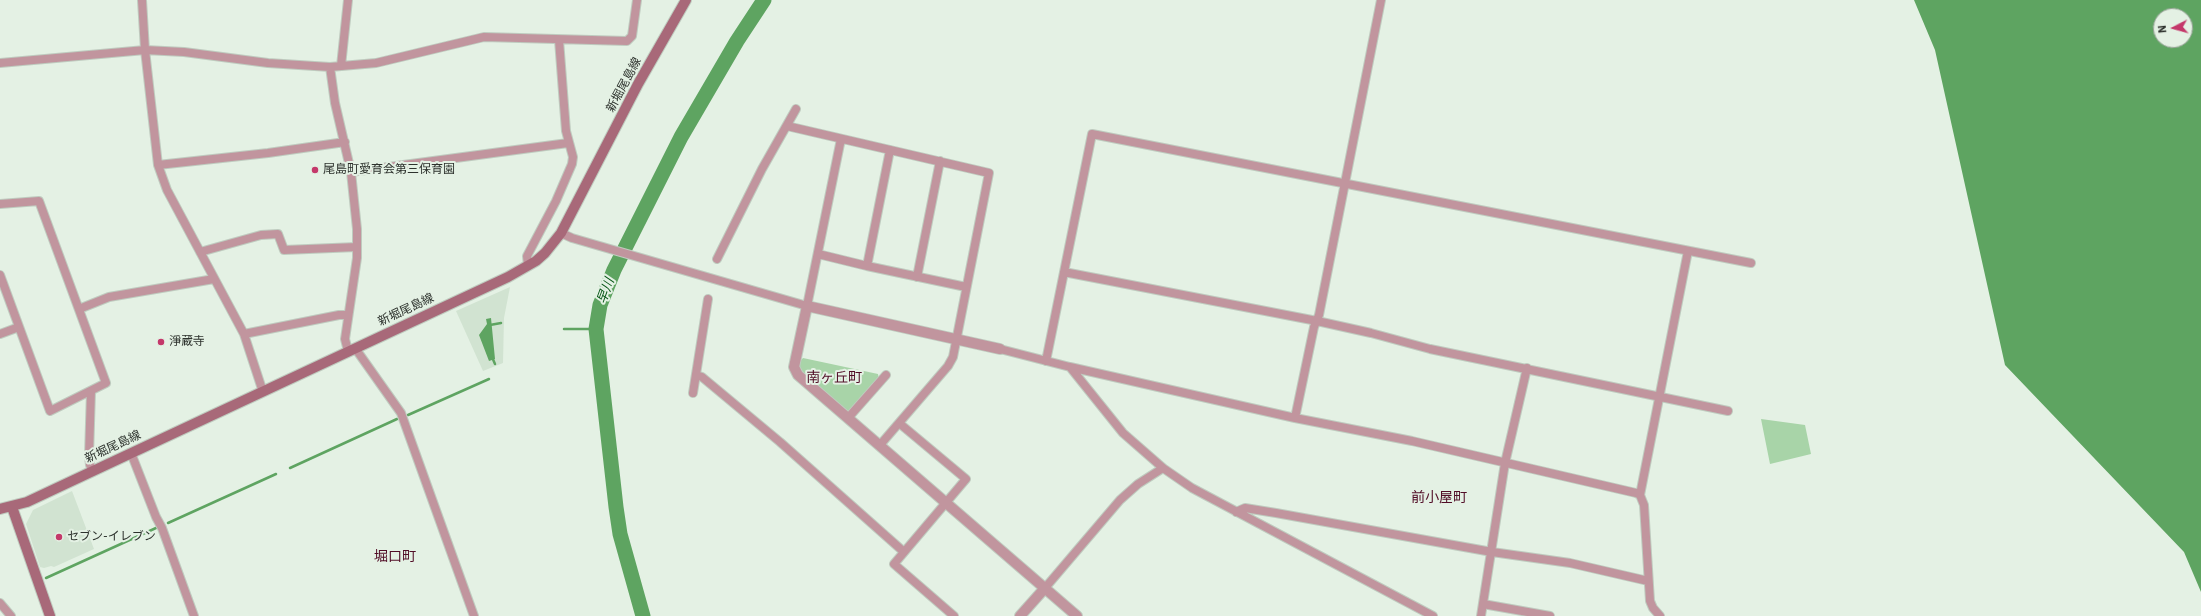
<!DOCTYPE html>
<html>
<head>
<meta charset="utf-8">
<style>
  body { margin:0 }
  #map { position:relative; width:2201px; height:616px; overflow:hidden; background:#e4f1e4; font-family:"IBM Plex Sans",sans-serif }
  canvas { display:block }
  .north { position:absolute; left:2153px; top:8px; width:40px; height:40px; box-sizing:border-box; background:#e4f1e4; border:1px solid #9ba59b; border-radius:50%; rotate:264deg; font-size:11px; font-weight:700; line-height:16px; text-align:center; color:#2d322d }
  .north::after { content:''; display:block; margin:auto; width:14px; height:18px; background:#c4386a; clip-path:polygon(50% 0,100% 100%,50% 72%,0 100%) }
</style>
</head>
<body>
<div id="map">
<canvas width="2201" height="616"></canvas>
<div class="north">N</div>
</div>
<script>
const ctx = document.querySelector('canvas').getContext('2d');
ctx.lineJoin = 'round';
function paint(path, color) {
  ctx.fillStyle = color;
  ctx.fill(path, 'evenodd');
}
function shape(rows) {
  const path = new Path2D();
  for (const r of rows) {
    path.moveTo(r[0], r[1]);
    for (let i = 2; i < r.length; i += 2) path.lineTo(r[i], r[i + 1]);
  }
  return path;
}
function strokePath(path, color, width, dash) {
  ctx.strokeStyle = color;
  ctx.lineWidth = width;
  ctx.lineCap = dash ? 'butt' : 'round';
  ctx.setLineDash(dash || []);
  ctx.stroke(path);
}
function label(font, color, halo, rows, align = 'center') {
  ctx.font = font + ' "IBM Plex Sans","Noto Sans JP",sans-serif';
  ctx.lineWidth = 4;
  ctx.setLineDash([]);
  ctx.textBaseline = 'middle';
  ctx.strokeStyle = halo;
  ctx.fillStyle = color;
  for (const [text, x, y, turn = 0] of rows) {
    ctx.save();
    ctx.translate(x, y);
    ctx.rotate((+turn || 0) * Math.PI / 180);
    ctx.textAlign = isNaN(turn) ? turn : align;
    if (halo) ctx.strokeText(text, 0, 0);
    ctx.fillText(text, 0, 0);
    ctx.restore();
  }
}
paint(shape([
  [510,287,504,318,503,363,483,371,456,311],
  [72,491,94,549,54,567,51,566,44,568,40,567,26,524,33,510]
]), '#d1e3d1');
paint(shape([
  [803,358,878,374,879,380,848,412,802,372,799,368,801,360],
  [1761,419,1805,425,1811,454,1770,464]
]), '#a8d4a8');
paint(shape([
  [1914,0,2201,0,2201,592,2184,552,2005,365,1935,50],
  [2161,16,2185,16,2185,40,2161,40],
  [491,318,495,359,489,361,479,335,487,324,486,319]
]), '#5ea461');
strokePath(shape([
  [490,325,501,323],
  [564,329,596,329],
  [492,357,495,364],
  [408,415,489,379],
  [290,468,397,419],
  [168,523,276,474],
  [46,578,156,528]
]), '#5ea461', 2.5);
strokePath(shape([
  [643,616,620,534,616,507,596,329,600,305,614,270,681,137,737,41,764,0]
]), '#5ea461', 15);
const minor = shape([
  [142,0,145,50,158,165,167,190,244,334,263,392],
  [0,63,145,50,184,52,268,63,330,67,376,63,484,37,627,41,632,36,637,0],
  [341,66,348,0],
  [330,67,335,103,351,172,357,229,357,258,345,339,348,351],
  [787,126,989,173,953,357,948,366,880,445],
  [158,165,268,153,345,142],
  [351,172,568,143],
  [0,204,39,201,106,383,50,411,0,275],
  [561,233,572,238,807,306,841,139],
  [200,252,261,235,278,234,284,250,357,247],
  [818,254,867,266,966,287],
  [717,259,762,169,796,109],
  [528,265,527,256,556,201,572,164,573,157,566,131,559,40],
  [867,266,890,150],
  [1064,272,1317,321,1371,333,1430,349,1728,411],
  [917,277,940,161],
  [79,309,109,297,214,279],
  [0,334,19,327],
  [244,334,339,315,347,315],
  [355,348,401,413,474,616],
  [1000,349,1070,367,1295,418,1412,441,1636,493,1640,495,1644,505,1650,601,1653,608,1660,616],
  [1046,361,1092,134,1751,263],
  [1070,367,1123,433,1163,468,1192,488,1433,616],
  [696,375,702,377,780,442,904,552],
  [91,391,89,456,90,465,93,471],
  [693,393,708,299],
  [848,418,886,375],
  [1295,418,1314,327,1319,315,1381,0],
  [899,423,966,479,894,564,954,616],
  [131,453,156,517,162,528,194,616],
  [1640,495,1688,251],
  [1236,512,1245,508,1276,513,1492,552,1570,563,1648,581],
  [1045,588,1120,500,1138,484,1163,468],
  [0,603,11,616],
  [1483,604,1550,616],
  [1481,616,1505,463,1527,368]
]);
const tertiary = shape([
  [1000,349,807,306,794,367,798,375,1077,616],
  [1020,616,1045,588]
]);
const secondary = shape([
  [12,507,50,616],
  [0,509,27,502,93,471,508,277,536,261,545,253,561,233,638,84,686,0]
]);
strokePath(minor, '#bfcbbf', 10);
strokePath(tertiary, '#bfcbbf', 12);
strokePath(secondary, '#bfcbbf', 12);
strokePath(minor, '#c1959e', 8);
strokePath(tertiary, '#c1959e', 10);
strokePath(secondary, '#a86979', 10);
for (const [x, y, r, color] of [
  [315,170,4,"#c4386a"],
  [161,342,4,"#c4386a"],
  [59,537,4,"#c4386a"]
]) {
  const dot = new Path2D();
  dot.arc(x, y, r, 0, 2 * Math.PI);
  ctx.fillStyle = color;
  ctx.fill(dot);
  strokePath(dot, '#e4f1e4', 1.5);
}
label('12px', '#2d322d', '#e4f1e4', [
  ["新堀尾島線",624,85,-62],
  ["新堀尾島線",406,310,-25],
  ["新堀尾島線",113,447,-25]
]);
label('12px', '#2d322d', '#e4f1e4', [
  ["尾島町愛育会第三保育園",323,170],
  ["淨蔵寺",169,342],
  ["セブン-イレブン",67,537]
], 'left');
label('italic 13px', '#075716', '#e4f1e4', [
  ["早川",606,291,-70]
]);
label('14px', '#510d26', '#e4f1e4', [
  ["南ヶ丘町",834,378],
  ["前小屋町",1439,498],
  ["堀口町",395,557]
]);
</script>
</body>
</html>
